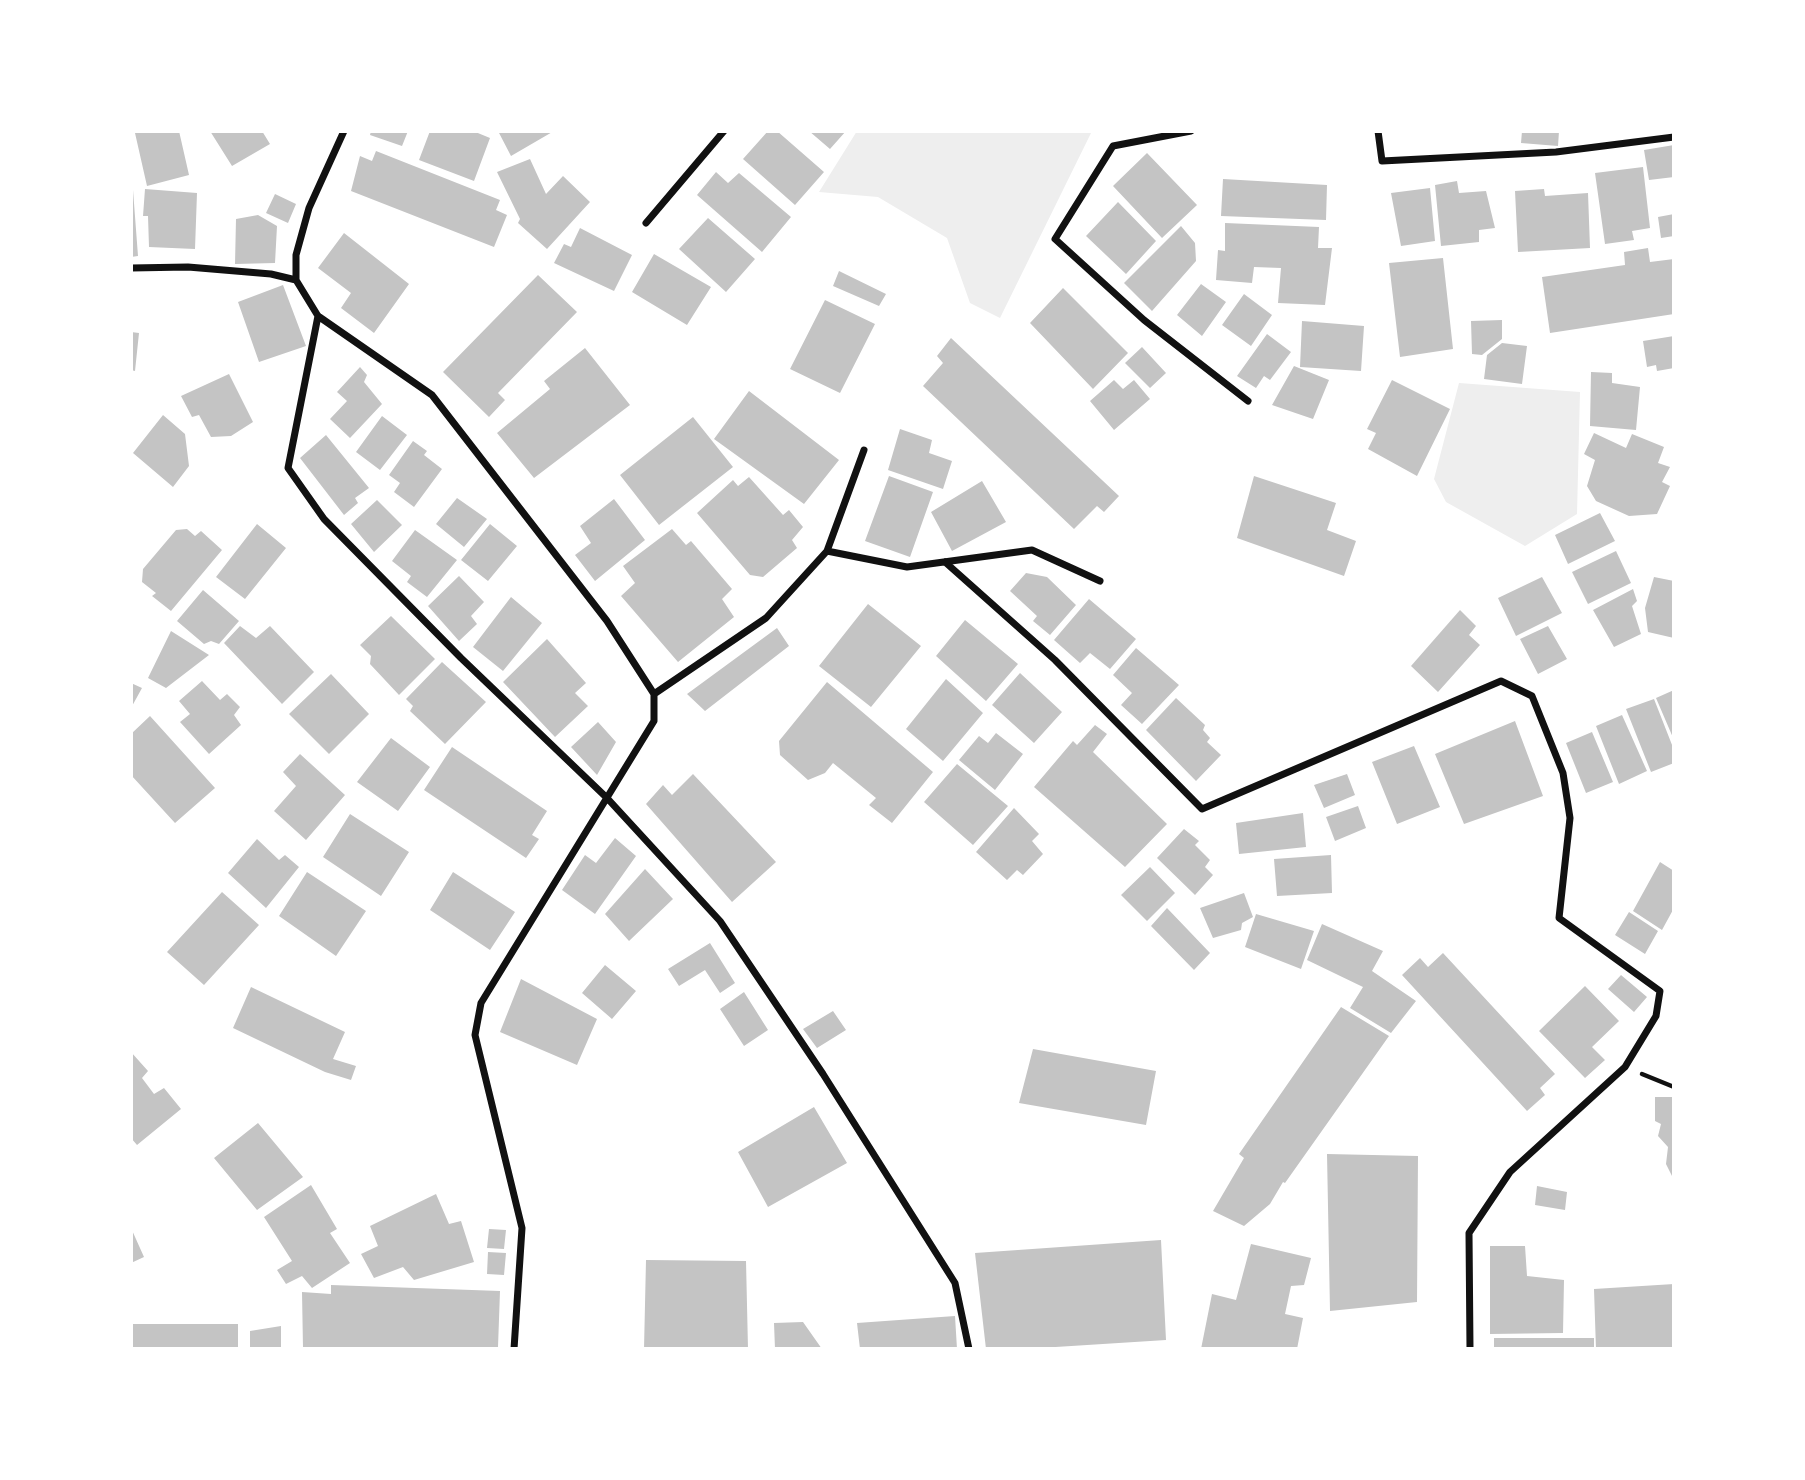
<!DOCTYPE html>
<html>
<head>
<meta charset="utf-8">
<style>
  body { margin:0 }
  #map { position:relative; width:1805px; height:1480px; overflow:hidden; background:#fff; font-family:"Sofia Sans Condensed",sans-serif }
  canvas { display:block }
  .frame { position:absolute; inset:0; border:133px solid #fff; pointer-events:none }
</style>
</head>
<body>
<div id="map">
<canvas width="1805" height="1480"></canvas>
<div class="frame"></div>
</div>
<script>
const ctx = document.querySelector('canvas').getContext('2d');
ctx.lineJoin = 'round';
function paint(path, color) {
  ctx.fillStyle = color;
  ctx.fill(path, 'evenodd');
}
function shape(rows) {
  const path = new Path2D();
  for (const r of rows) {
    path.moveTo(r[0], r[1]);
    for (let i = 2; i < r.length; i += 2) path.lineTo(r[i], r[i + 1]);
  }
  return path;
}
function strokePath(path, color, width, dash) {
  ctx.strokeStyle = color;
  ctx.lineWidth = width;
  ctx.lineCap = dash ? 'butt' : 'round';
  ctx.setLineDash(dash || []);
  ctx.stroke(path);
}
paint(shape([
  [857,131,1092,131,1000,318,970,303,947,238,878,197,819,192],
  [1459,383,1580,392,1577,514,1525,546,1446,502,1434,479]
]), '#eee');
paint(shape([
  [141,131,179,131,189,175,147,186,135,133],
  [210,131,262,131,270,144,232,166],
  [371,131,408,131,402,146,370,135],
  [430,131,473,131,490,138,474,181,419,160],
  [498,131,554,131,511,156],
  [768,131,777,131,824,172,795,205,743,159],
  [809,131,846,131,830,149],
  [1522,131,1559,131,1558,146,1521,143],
  [1674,145,1674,177,1649,180,1644,150],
  [376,151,500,200,496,210,507,215,494,247,351,191,360,156,372,161],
  [1147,153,1197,205,1162,238,1113,186],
  [530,159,546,194,563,176,590,202,547,249,518,223,520,219,497,172],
  [1643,167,1650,228,1632,231,1634,240,1605,244,1595,173],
  [716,172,728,183,739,173,791,217,762,252,697,195],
  [1223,179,1327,185,1326,220,1221,216],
  [1457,181,1459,193,1486,191,1495,228,1479,230,1479,242,1441,246,1435,185],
  [1430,188,1435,241,1401,246,1391,193],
  [145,189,197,193,195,249,149,247,148,216,143,216],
  [1544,189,1545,196,1588,193,1590,248,1518,252,1515,191],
  [131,190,133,190,138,256,131,257],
  [275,194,296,204,288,223,266,213],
  [1118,202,1156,241,1126,274,1086,236],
  [1674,214,1674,236,1661,238,1658,217],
  [258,215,277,226,275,263,235,264,236,219],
  [708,218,755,259,726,292,679,249],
  [1225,223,1319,227,1318,248,1332,248,1325,305,1278,303,1281,268,1254,267,1252,283,1216,280,1218,250,1225,251],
  [1181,226,1195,243,1196,261,1152,311,1124,283],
  [580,228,632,255,614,291,554,263,564,244,571,247],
  [344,233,409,284,374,333,341,308,351,293,318,268],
  [1648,248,1650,262,1674,259,1674,314,1550,333,1542,277,1625,265,1624,252],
  [654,254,711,287,687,325,632,292],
  [1443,258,1453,349,1400,357,1389,263],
  [839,271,886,294,879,306,833,286],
  [538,275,577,312,498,393,505,400,489,417,443,372],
  [1201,284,1226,302,1202,336,1177,315],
  [283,285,306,346,259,362,238,302],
  [1063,288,1128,353,1093,389,1030,323],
  [1244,294,1272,315,1251,346,1222,325],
  [825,300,875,324,840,393,790,369],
  [1502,320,1502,339,1482,355,1472,354,1471,321],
  [1302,321,1364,326,1361,371,1300,367],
  [131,332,139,333,135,371,131,370],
  [1267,334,1291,352,1270,380,1264,376,1256,388,1237,376],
  [1674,336,1674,368,1657,371,1656,365,1647,367,1643,341],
  [951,338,1119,496,1104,512,1097,506,1074,529,923,386,943,363,937,356],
  [1502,343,1527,346,1522,384,1484,379,1487,355],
  [1142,347,1166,373,1150,388,1125,363],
  [585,348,630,405,534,478,497,433,550,389,544,381],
  [1294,366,1329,380,1313,419,1272,405],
  [360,367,367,375,364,382,382,404,350,438,330,419,347,401,337,392],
  [1591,372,1612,373,1612,383,1640,387,1636,430,1590,426],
  [229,374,253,422,231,436,211,437,199,415,192,417,181,396],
  [1114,380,1123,389,1134,380,1150,399,1114,430,1090,401],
  [1392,380,1450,409,1417,476,1368,449,1376,433,1367,429],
  [749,391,839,460,804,504,714,439],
  [163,415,185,434,189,466,173,487,133,453],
  [382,416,407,435,380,470,356,452],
  [693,417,733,467,659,525,620,475],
  [900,429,932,440,929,453,952,461,943,489,888,470],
  [1594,433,1626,448,1632,434,1664,447,1658,463,1670,467,1662,482,1670,486,1657,514,1629,516,1596,501,1587,486,1595,460,1584,454],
  [326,435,369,488,355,498,358,503,344,515,300,458],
  [413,441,427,451,424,455,442,469,414,507,394,492,400,483,389,475],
  [889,476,933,492,910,557,865,541],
  [1254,476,1336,503,1327,530,1356,541,1344,576,1237,538],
  [749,477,783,515,789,510,803,527,792,540,797,548,763,577,750,575,697,513,733,480,738,486],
  [982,481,1006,522,952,551,931,512],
  [457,498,487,519,464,547,436,524],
  [614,499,645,540,595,581,575,555,591,543,580,526],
  [377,500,402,525,374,552,351,524],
  [1600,513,1615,541,1568,564,1555,535],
  [257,524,286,548,245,599,216,577],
  [490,524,517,546,488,581,461,560],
  [187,529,195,536,201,531,222,550,171,611,152,596,156,593,142,582,143,569,176,530],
  [672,529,686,545,691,541,732,589,722,599,734,617,678,662,621,596,635,583,623,566],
  [415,530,457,560,427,597,407,582,411,576,392,561],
  [1616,551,1631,583,1588,604,1572,572],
  [1026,573,1047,577,1076,605,1050,635,1033,621,1037,616,1010,591],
  [459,576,484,602,471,616,477,624,459,641,428,606],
  [1542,577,1562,613,1516,636,1498,598],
  [1654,577,1674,581,1674,638,1648,632,1645,608],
  [1633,589,1637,601,1632,606,1641,634,1614,647,1593,610],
  [203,590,239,621,219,644,211,641,204,644,177,621],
  [511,597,542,623,503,671,473,647],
  [1089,599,1136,639,1110,669,1090,653,1080,663,1054,640],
  [868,604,921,646,871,707,819,666],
  [1460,610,1476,626,1469,635,1480,645,1438,692,1411,666],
  [391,616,435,659,399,695,370,664,371,656,360,645],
  [965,620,1018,664,986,701,936,656],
  [240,626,256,638,270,626,314,672,282,704,224,643],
  [1548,626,1567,659,1538,674,1520,639],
  [777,628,789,646,705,711,687,694],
  [171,631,209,655,166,688,148,678],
  [547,639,586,683,575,693,588,706,555,737,503,682],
  [1136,648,1179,685,1142,724,1121,705,1132,693,1113,675],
  [442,662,486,702,445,744,410,711,413,706,406,699],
  [1020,673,1062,712,1034,743,992,705],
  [331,674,369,714,329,754,289,714],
  [946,679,983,713,943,761,906,729],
  [202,681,220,700,227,694,240,707,234,715,241,725,209,754,180,722,190,714,179,701],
  [827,682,933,772,892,823,869,805,876,798,833,763,825,773,808,780,780,755,779,741],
  [131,683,142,688,131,708],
  [1674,690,1674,740,1656,698],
  [1176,698,1205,725,1203,730,1210,738,1207,742,1221,755,1196,781,1146,730],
  [1654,699,1674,750,1674,763,1651,772,1626,709],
  [1622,715,1647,771,1619,784,1596,726],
  [150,716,215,788,175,823,131,775,131,734],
  [1515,721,1543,796,1464,824,1435,754],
  [598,722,616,742,597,775,571,747],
  [1095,725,1107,734,1093,752,1167,824,1125,867,1034,787,1073,741,1077,745],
  [1592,732,1613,782,1586,793,1566,743],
  [996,733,1023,754,995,790,959,760,979,736,988,743],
  [391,738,430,767,398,811,357,782],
  [1414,746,1440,807,1397,824,1372,762],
  [452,747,547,811,532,835,539,839,526,858,424,790],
  [300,754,345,795,306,840,274,811,296,786,283,772],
  [957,764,1008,806,973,845,924,802],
  [693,774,776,862,732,902,646,804,663,785,672,795],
  [1347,774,1355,795,1324,808,1314,785],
  [1358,806,1366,828,1335,841,1326,817],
  [1014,808,1039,834,1032,841,1043,854,1023,875,1017,870,1007,880,976,852],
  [1303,813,1306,847,1239,854,1236,823],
  [350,814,409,852,381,896,323,857],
  [1184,829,1199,841,1195,845,1210,860,1205,867,1213,875,1195,895,1157,858],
  [615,838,636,856,595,914,562,890,585,855,596,863],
  [257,839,279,860,285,855,299,867,266,908,228,873],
  [1331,855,1332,893,1277,896,1274,859],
  [1660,862,1674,871,1674,908,1662,930,1633,911],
  [1150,867,1175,893,1147,921,1121,895],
  [645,869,673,899,629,941,605,914],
  [307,872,366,911,336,956,279,916],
  [453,872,515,912,490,950,430,910],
  [222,892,259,925,204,985,167,952],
  [1244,893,1253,917,1242,923,1241,930,1213,938,1200,908],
  [1167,908,1210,953,1194,970,1151,926],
  [1629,912,1658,931,1645,954,1615,935],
  [1256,914,1314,931,1301,969,1245,947],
  [1322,924,1383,951,1372,971,1416,1001,1391,1033,1350,1008,1363,987,1307,960],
  [710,943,735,983,720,993,705,970,679,986,668,969],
  [1443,953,1555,1074,1540,1088,1545,1095,1527,1111,1402,975,1420,958,1428,967],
  [605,965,636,991,612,1019,582,993],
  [1621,975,1647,997,1634,1012,1608,989],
  [521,979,597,1019,577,1065,500,1032],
  [1585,986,1619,1021,1592,1047,1605,1060,1585,1078,1539,1031],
  [251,987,345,1032,333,1059,356,1066,351,1080,325,1072,233,1028],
  [744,992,768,1030,744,1046,720,1009],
  [1341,1007,1389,1036,1285,1183,1283,1182,1270,1204,1244,1226,1213,1211,1244,1158,1239,1154],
  [833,1011,846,1030,817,1048,803,1029],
  [1033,1049,1156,1071,1146,1125,1019,1103],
  [131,1052,148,1071,142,1078,154,1094,164,1088,181,1109,137,1145,131,1138],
  [1655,1097,1674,1097,1674,1180,1666,1164,1668,1147,1658,1136,1661,1124,1655,1121],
  [814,1107,847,1163,768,1207,738,1152],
  [258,1123,303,1177,257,1210,214,1158],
  [1327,1154,1418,1156,1417,1302,1330,1311],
  [311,1185,337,1229,330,1233,350,1263,312,1288,302,1276,286,1284,277,1270,292,1261,264,1217],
  [1537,1186,1567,1192,1565,1210,1535,1205],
  [436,1194,449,1224,461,1221,474,1262,414,1280,403,1267,374,1278,361,1254,378,1246,370,1226],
  [131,1228,144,1257,131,1263],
  [489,1229,506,1230,504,1249,487,1248],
  [1161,1240,1166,1340,1024,1349,986,1349,975,1253],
  [1251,1244,1311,1258,1304,1285,1291,1286,1285,1314,1303,1318,1297,1349,1201,1349,1212,1294,1236,1300],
  [1490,1246,1525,1246,1527,1276,1564,1280,1563,1333,1490,1334],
  [488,1252,506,1253,504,1275,487,1274],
  [646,1260,746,1261,748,1349,644,1349],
  [1674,1284,1674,1349,1596,1349,1594,1289],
  [331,1285,500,1291,498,1347,303,1348,302,1292,331,1294],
  [955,1316,957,1349,860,1349,857,1323],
  [803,1322,822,1349,775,1349,774,1323],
  [131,1324,238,1324,238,1349,131,1349],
  [281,1326,281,1349,250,1349,250,1331],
  [1494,1338,1594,1338,1594,1349,1494,1349]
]), '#c4c4c4');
strokePath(shape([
  [1642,1074,1674,1087]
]), '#111', 4.5);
strokePath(shape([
  [344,131,309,208,296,255,296,280,318,316,432,395,607,621,654,694,654,721,481,1003,475,1035,522,1228,514,1349],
  [1191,131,1113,146,1055,239,1144,320,1248,401],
  [1378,131,1382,161,1556,152,1674,137],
  [646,223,724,131],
  [131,268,188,267,271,274,296,280],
  [318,316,288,468,324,519,461,658,607,798,720,921,823,1074,955,1283,969,1349],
  [827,551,864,450],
  [945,562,1055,660,1202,809,1501,681,1532,696,1563,773,1570,818,1559,918,1660,991,1656,1016,1625,1067,1510,1172,1469,1233,1470,1349],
  [654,694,766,618,827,551,907,567,1032,550,1100,581]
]), '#111', 7);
</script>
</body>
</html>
